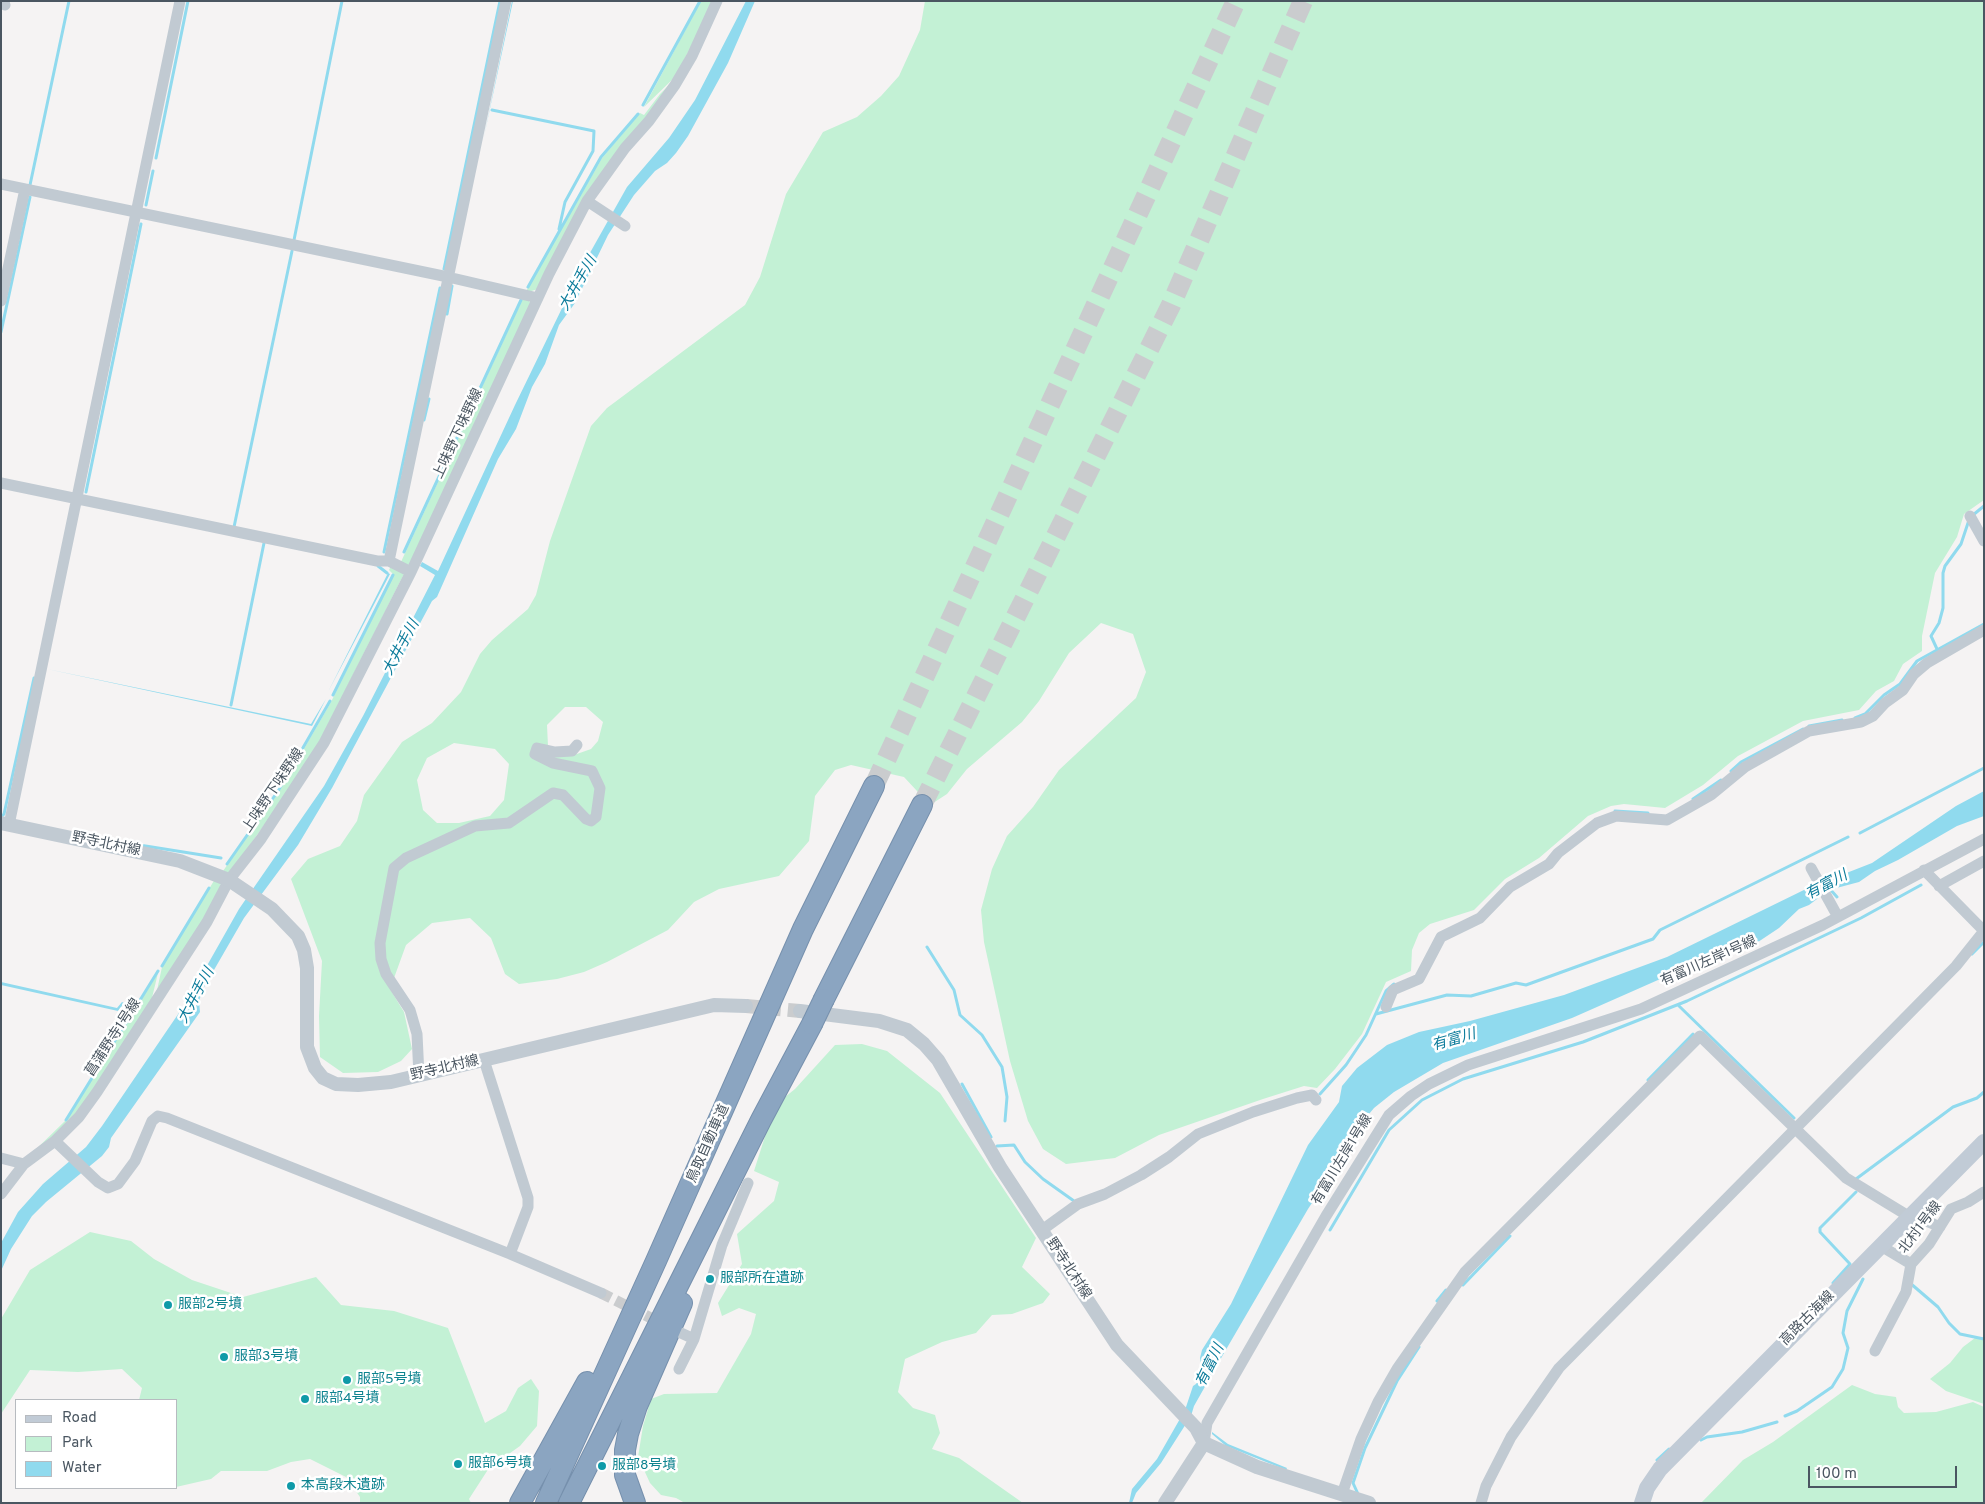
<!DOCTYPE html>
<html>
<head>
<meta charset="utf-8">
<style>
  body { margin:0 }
  #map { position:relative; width:1985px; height:1504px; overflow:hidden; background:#f5f3f3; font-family:Overpass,sans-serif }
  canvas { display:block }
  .frame { position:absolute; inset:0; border:2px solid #4a5661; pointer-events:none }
  .legend { position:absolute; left:15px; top:1399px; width:162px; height:90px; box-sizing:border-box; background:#fff; border:1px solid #b7bbc0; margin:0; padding:6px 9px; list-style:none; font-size:15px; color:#4a5661 }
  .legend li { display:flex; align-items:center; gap:10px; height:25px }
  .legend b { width:25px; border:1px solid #b7bbc0 }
  .scale { position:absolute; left:1808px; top:1466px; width:149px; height:22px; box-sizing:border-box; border:2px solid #4a5661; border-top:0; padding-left:6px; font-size:15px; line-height:18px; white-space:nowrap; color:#4a5661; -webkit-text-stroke:4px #fff; paint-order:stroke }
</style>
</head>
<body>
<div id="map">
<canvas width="1985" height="1504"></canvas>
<div class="frame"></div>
<ul class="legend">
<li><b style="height:6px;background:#c1cbd6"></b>Road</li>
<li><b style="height:14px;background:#c3f1d5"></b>Park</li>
<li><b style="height:14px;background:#90daee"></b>Water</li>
</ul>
<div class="scale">100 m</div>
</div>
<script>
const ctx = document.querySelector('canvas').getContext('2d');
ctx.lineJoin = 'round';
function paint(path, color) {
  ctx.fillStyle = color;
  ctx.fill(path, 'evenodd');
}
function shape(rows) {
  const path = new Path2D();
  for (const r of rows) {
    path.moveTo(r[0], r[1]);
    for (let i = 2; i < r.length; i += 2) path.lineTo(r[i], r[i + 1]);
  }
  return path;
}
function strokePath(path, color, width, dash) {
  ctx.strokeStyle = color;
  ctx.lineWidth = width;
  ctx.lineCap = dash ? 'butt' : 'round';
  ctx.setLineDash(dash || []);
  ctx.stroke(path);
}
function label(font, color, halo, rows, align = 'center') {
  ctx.font = font + ' Overpass,"Noto Sans JP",sans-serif';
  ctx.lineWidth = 5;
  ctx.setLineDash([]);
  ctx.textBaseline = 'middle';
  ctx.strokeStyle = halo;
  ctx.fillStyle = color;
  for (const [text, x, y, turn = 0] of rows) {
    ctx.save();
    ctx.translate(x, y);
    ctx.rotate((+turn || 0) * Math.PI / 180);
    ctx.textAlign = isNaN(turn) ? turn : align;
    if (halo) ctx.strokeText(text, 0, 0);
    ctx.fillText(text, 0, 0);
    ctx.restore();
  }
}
paint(shape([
  [701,1,715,1,675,77,644,107],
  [925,1,1984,1,1984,500,1964,514,1957,537,1935,573,1922,636,1922,651,1903,664,1894,681,1876,691,1859,710,1803,721,1738,756,1703,785,1665,808,1624,804,1611,806,1588,816,1539,858,1505,879,1474,910,1430,924,1419,933,1412,950,1411,971,1386,982,1362,1034,1335,1069,1317,1088,1304,1086,1263,1099,1159,1135,1115,1158,1066,1164,1043,1149,1028,1121,1010,1061,984,942,981,910,992,869,1007,836,1033,807,1059,770,1136,698,1146,672,1133,634,1101,623,1069,653,1039,701,1022,722,967,769,947,794,930,805,904,777,851,765,835,770,815,796,809,841,779,876,719,889,694,902,668,930,607,962,584,972,557,979,519,984,505,974,491,938,470,918,432,923,406,945,390,989,404,1012,412,1049,401,1061,378,1072,343,1073,320,1057,319,1016,322,961,291,879,308,859,340,846,357,821,364,795,402,742,432,723,461,692,480,654,492,640,528,609,536,595,550,541,591,426,607,408,745,305,760,277,786,194,823,132,857,117,881,96,899,76,920,30],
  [565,707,586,707,603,722,598,741,591,749,574,755,548,746,547,725],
  [454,743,495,749,509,764,504,800,490,816,459,823,437,823,423,810,417,780,427,758],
  [669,85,672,85,606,167,538,289,525,293,602,158,640,113,644,115,660,94],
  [524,296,531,303,411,565,400,564],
  [391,566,405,572,309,762,230,873,223,871,280,790,331,702,394,575,389,570],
  [215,879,221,883,218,895,156,995,162,967],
  [158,973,150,1006,77,1115,24,1161,65,1121],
  [862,1044,887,1051,940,1093,1036,1238,1022,1267,1050,1294,1043,1303,1012,1314,992,1315,976,1333,942,1342,905,1359,898,1392,913,1408,935,1415,940,1433,932,1449,959,1458,1023,1503,685,1503,676,1498,661,1495,650,1483,638,1457,643,1426,651,1399,664,1394,717,1393,751,1334,756,1314,739,1308,722,1316,718,1303,742,1264,737,1234,774,1201,779,1182,754,1171,775,1105,795,1089,835,1045],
  [90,1232,131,1241,154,1259,192,1280,243,1297,316,1277,341,1305,394,1311,448,1328,485,1423,506,1411,518,1388,531,1379,539,1391,537,1426,520,1446,489,1468,469,1499,471,1503,360,1503,360,1497,346,1477,310,1459,291,1462,267,1471,221,1471,211,1479,176,1487,176,1400,139,1400,142,1388,122,1369,78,1372,30,1370,1,1414,1,1319,30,1270],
  [1975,1338,1984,1340,1984,1404,1946,1391,1930,1379,1950,1363,1963,1347],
  [1852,1385,1875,1394,1896,1397,1898,1407,1904,1413,1936,1412,1973,1402,1984,1407,1984,1503,1701,1503,1743,1460,1773,1442]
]), '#c3f1d5');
paint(shape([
  [512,1,513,1,483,141],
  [746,1,755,1,728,63,688,136,676,153,667,163,655,171,634,195,608,235,575,303,559,325,545,364,532,387,516,429,498,459,437,597,432,601,332,788,298,845,244,918,203,989,199,1001,200,1012,111,1138,109,1147,102,1156,46,1202,32,1216,11,1249,1,1271,1,1243,18,1212,43,1184,86,1147,102,1126,187,1001,239,909,324,786,363,716,435,575,420,566,422,562,438,571,515,405,582,267,627,187,669,138,695,100],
  [388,573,390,574,328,692],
  [47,669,311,724,326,699,312,726],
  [1984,791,1984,816,1957,826,1898,860,1875,871,1859,882,1829,890,1809,905,1799,909,1779,928,1758,942,1751,940,1744,942,1572,1018,1443,1063,1394,1092,1374,1108,1350,1137,1338,1163,1308,1209,1224,1353,1194,1406,1191,1416,1161,1463,1136,1493,1132,1503,1129,1503,1132,1489,1157,1459,1185,1410,1193,1386,1196,1384,1203,1374,1200,1358,1202,1350,1231,1304,1308,1145,1339,1102,1342,1086,1357,1068,1387,1045,1419,1032,1470,1021,1564,995,1667,957,1808,888,1872,863,1956,806],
  [1,982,117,1008,122,1002,124,1003,118,1011,1,985],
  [1212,1432,1228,1444,1287,1468,1286,1470,1226,1446,1212,1434]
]), '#90daee');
strokePath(shape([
  [643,105,700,1],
  [492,110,594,131,593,151,565,202,559,229],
  [156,158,188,1],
  [30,185,69,1],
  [146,205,153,171],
  [294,240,342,1],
  [444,269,500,1],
  [528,287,601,157,638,114],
  [447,314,452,286],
  [1,332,30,197],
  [424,420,429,399],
  [86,492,141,224],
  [1973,515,1984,506],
  [234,527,292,251],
  [384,552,440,288],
  [404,552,521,300],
  [378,566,387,573],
  [1937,649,1931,636,1939,623,1943,608,1943,573,1945,566,1961,544,1969,520],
  [333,695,393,575],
  [231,705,264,543],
  [1855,718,1865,714,1884,695,1900,684,1917,661,1984,624],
  [1809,726,1842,720],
  [1731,771,1741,762,1803,729],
  [1693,799,1721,780],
  [1615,811,1648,813],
  [1,817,4,814,34,678],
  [1860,833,1984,768],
  [133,844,221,858],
  [227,864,278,791,330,701],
  [1829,888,1837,897],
  [927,947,954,990,960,1015,982,1035,1002,1067,1007,1097,1005,1121],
  [1972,954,1984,942],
  [162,966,209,888],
  [1678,1005,1794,1118],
  [1376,1014,1447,995,1471,996,1516,983,1526,985,1653,939,1660,930,1848,837],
  [1648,1080,1693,1034],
  [962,1084,991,1137],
  [1320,1094,1346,1065,1366,1035,1386,991,1394,984],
  [66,1120,158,971],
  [997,1146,1014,1145,1025,1162,1043,1179,1074,1201],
  [1856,1179,1953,1107,1977,1098,1984,1092],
  [1330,1230,1389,1130,1422,1100,1463,1079,1583,1042,1687,1001,1861,918,1921,885],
  [1833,1283,1850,1264,1820,1232,1820,1228,1856,1192],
  [1910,1283,1938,1307,1949,1323,1960,1334,1984,1339],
  [1463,1285,1510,1236],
  [1437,1301,1446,1290],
  [1785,1416,1797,1411,1832,1387,1843,1369,1848,1348,1843,1333,1847,1311,1863,1279],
  [1701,1440,1707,1437,1742,1432,1777,1422],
  [1657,1460,1669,1449],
  [1358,1494,1353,1483,1365,1448,1397,1381,1419,1347]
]), '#90daee', 3);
strokePath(shape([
  [601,1293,665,1325]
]), '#caccce', 11, [11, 5.5]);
strokePath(shape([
  [746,1006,800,1011]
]), '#caccce', 14, [14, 7]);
strokePath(shape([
  [874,786,1236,1],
  [922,805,1171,305,1303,1]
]), '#caccce', 20, [20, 10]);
const motorway = shape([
  [824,999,922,805],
  [520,1503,587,1382],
  [546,1503,656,1261,803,929,874,786],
  [569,1503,761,1120,812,1024],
  [635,1503,625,1475,625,1450,628,1434,637,1406,682,1303]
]);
strokePath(motorway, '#7690ad', 22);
strokePath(shape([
  [1,2,5,5],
  [1,184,448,277,538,298],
  [587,201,625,226],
  [1,301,25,189],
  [1,483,377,561,389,561,411,572],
  [1970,516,1984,541],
  [389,561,506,1],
  [9,825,180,1],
  [1811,868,1838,917],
  [1924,870,1984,931],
  [1939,886,1984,861],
  [1386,1007,1393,990,1419,979,1441,937,1480,918,1510,887,1549,864,1558,853,1597,823,1616,816,1667,820,1711,795,1745,767,1809,731,1861,722,1873,716,1885,703,1903,690,1914,674,1927,663,1984,630],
  [419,1076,417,1034,410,1010,386,974,381,959,380,943,394,868,406,858,475,826,509,823,553,793,563,795,586,819,591,821,596,817,600,788,592,771,553,763,535,754,537,748,555,752,572,751,577,745],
  [55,1141,98,1182,108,1188,118,1184,135,1161,152,1121,158,1116,167,1118,510,1254,528,1207,528,1198,484,1060],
  [1,1158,24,1164],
  [1,1194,24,1164,55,1141,79,1117,97,1092,207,922,229,880,261,839,324,743,411,572,549,274,587,201,625,148,649,121,675,85,692,56,717,1],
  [1913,1215,1940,1227],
  [1042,1230,1078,1204,1105,1194,1141,1175,1169,1157,1198,1134,1253,1112,1297,1098,1312,1095,1316,1100],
  [1881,1246,1911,1264],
  [510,1254,601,1293],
  [681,1333,694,1339],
  [1875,1351,1906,1292,1911,1264,1929,1244,1951,1209,1968,1202,1984,1192],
  [679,1369,694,1339,722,1245,748,1183],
  [1204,1443,1207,1423,1326,1216,1389,1115,1411,1096,1429,1084,1468,1065,1641,1009,1823,925,1984,839],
  [1342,1494,1361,1439,1378,1402,1397,1369,1465,1272,1700,1036,1846,1178,1910,1217],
  [1481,1503,1486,1486,1511,1437,1559,1368,1956,966,1984,931]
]), '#c1cad2', 11);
strokePath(shape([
  [1,823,180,861,229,880,272,909,298,936,304,950,307,968,307,1047,315,1068,323,1078,336,1084,358,1085,391,1082,714,1005,746,1006],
  [800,1011,879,1021,907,1030,924,1044,938,1060,1000,1167,1117,1345,1196,1428,1204,1443,1257,1467,1369,1503],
  [1165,1503,1204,1443]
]), '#c1cad2', 14);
strokePath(shape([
  [1642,1503,1647,1488,1660,1469,1984,1142]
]), '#c1cbd6', 16);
strokePath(motorway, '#8ba5c1', 20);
const motorwayBridge = shape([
  [812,1024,824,999]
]);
strokePath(motorwayBridge, '#7690ad', 22, []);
strokePath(motorwayBridge, '#8ba5c1', 20);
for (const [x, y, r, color] of [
  [710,1279,5,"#0f9aa8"],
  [168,1305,5,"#0f9aa8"],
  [224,1357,5,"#0f9aa8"],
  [347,1380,5,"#0f9aa8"],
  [305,1399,5,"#0f9aa8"],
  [458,1464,5,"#0f9aa8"],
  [602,1466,5,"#0f9aa8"],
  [291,1486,5,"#0f9aa8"]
]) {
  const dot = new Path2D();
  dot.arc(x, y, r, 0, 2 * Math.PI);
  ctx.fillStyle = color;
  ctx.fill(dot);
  strokePath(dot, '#fff', 2);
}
label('14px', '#4a5661', '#fff', [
  ["上味野下味野線",459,434,-65],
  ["上味野下味野線",274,791,-56],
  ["野寺北村線",106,845,12],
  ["有富川左岸1号線",1709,962,-24],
  ["菖蒲野寺1号線",114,1038,-57],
  ["野寺北村線",445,1069,-13],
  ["鳥取自動車道",709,1144,-66],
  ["有富川左岸1号線",1343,1160,-59],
  ["北村1号線",1921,1228,-53],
  ["野寺北村線",1068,1269,57],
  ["高路古海線",1808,1319,-45]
]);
label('14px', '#0d838f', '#fff', [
  ["服部所在遺跡",720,1279],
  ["服部2号墳",178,1305],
  ["服部3号墳",234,1357],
  ["服部5号墳",357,1380],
  ["服部4号墳",315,1399],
  ["服部6号墳",468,1464],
  ["服部8号墳",612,1466],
  ["本高段木遺跡",301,1486]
], 'left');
label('italic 15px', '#0c7c9b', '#fff', [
  ["大井手川",579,284,-60],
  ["大井手川",402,648,-62],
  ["有富川",1827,886,-28],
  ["大井手川",197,996,-62],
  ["有富川",1454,1041,-16],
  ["有富川",1211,1366,-64]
]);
</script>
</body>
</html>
